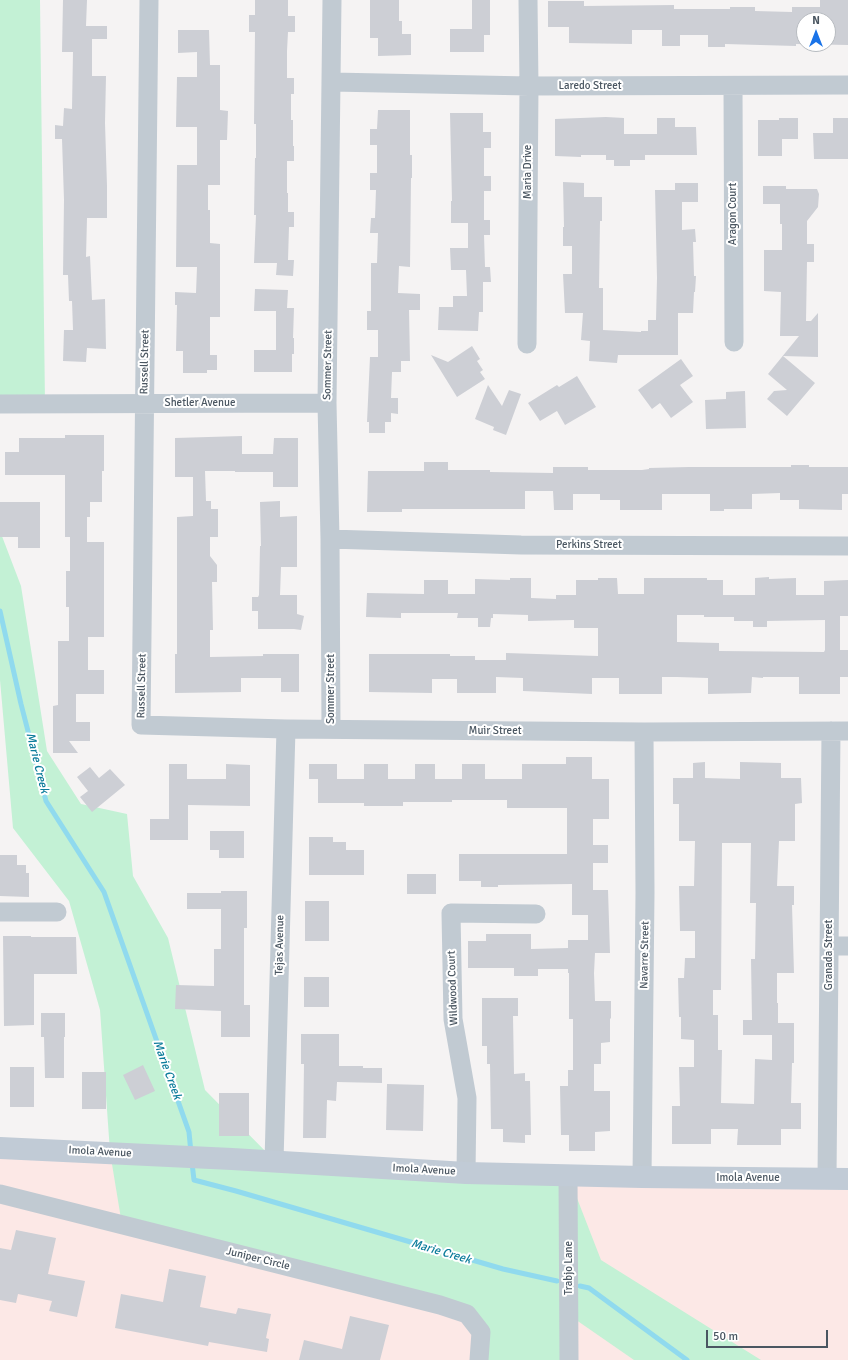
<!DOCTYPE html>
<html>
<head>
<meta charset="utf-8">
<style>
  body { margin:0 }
  #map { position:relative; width:848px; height:1360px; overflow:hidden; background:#f5f3f3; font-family:Signika,sans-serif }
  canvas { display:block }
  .north { position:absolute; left:796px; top:12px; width:40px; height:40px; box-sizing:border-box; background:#fff; border:1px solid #b7bbc0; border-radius:50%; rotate:0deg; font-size:11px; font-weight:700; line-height:16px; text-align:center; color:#4a5661 }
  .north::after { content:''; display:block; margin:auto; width:14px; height:18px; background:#1a73e8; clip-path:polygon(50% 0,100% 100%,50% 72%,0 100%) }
  .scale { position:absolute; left:706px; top:1330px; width:122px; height:18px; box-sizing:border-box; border:2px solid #4a5661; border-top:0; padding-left:5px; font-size:12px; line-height:14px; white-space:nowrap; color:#4a5661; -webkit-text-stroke:3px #fff; paint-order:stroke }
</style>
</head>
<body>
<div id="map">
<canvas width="848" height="1360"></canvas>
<div class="north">N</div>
<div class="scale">50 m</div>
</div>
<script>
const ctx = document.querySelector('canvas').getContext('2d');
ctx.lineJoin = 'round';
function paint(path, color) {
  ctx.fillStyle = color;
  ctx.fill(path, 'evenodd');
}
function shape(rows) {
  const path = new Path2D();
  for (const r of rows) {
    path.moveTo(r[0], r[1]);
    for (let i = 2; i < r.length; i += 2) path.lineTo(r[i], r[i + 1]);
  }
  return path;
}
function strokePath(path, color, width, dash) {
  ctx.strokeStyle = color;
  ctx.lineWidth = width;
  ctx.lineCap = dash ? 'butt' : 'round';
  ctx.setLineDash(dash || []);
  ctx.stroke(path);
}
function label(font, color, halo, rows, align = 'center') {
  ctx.font = font + ' Signika,sans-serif';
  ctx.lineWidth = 4;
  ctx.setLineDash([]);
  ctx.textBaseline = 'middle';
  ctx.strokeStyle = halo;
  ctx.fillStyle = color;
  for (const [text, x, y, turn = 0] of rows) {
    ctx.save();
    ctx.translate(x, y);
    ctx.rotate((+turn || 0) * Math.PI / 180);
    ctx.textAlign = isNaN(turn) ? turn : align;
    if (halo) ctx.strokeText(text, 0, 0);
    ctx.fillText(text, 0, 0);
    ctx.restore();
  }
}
paint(shape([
  [0,1154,848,1179,848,1360,0,1360]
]), '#fce8e6');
paint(shape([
  [0,0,40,0,45,404,0,404],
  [0,531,21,586,47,751,81,804,127,814,133,876,168,938,205,1090,275,1161,568,1175,601,1260,761,1360,634,1360,569,1315,569,1360,479,1360,467,1314,122,1225,110,1152,100,1010,69,901,13,828,0,680]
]), '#c3f1d5');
strokePath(shape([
  [0,611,21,704,46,801,104,892,189,1132,191,1153],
  [192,1163,194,1180,236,1191,503,1269,557,1281],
  [580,1286,589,1288,687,1360]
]), '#90daee', 5);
paint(shape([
  [63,0,87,0,86,26,107,26,107,39,92,39,92,76,106,76,105,123,107,186,107,218,87,218,86,257,90,256,92,300,105,299,106,349,87,348,86,362,63,361,64,330,73,330,72,301,69,301,68,275,63,275,64,200,62,139,55,139,55,125,63,126,64,108,72,109,73,52,62,52],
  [255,0,288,0,288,16,295,16,295,32,288,32,287,51,287,78,294,78,294,94,291,94,291,120,293,120,293,146,294,146,294,161,287,161,287,193,288,193,288,212,294,212,294,227,289,227,288,260,294,260,293,276,276,275,277,263,254,263,256,215,254,215,255,158,256,158,256,124,254,124,255,32,249,32,249,15,255,15],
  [370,0,399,0,399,21,402,21,402,34,411,34,411,55,378,56,378,38,370,38],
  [472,0,490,0,490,35,484,35,484,52,450,52,450,29,472,29],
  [820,0,848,0,848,45,796,44,796,46,725,44,725,47,708,47,708,35,680,35,680,46,662,46,662,30,632,30,632,44,569,43,569,27,548,27,548,1,584,1,584,6,674,5,674,9,730,9,730,7,755,7,755,11,792,12,792,7,820,7],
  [804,20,828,20,828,44,804,44],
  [178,30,209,30,210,65,220,65,220,110,228,111,227,140,220,140,220,185,208,185,208,210,210,210,210,243,220,244,220,317,210,317,210,355,217,355,217,370,207,370,207,373,183,373,183,351,176,351,177,305,175,305,175,292,196,293,197,267,176,267,177,165,197,165,197,127,176,127,177,77,197,77,197,52,178,53],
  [378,110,410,110,410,155,412,155,412,178,411,178,410,267,399,266,398,293,420,294,420,310,409,310,410,361,401,361,401,372,392,372,391,398,398,398,398,414,391,413,391,422,385,422,385,433,369,433,369,422,367,422,370,357,378,357,378,330,367,330,367,311,371,311,371,263,377,263,378,233,370,233,371,218,375,218,376,190,370,190,370,173,377,173,377,145,370,145,370,129,377,129],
  [450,113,483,113,483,132,491,132,491,148,484,148,484,176,491,176,491,191,484,191,484,220,490,220,490,235,484,235,485,267,490,267,491,282,483,282,483,312,479,312,478,331,438,330,439,307,453,307,453,296,467,296,466,270,451,270,450,248,468,248,468,223,451,223,451,201,452,201],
  [606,117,624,118,624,134,657,134,657,118,675,118,675,127,696,127,697,155,645,155,645,160,630,160,630,166,614,166,614,160,606,160,606,155,581,155,581,157,555,156,555,119],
  [779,118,798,118,798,139,782,139,782,156,758,156,758,120,779,120],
  [833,118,848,118,848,159,814,159,813,133,833,133],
  [563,182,584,183,584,197,602,197,602,221,600,221,599,288,603,288,603,330,641,332,641,331,648,331,648,320,656,320,657,278,655,190,675,190,675,183,698,183,698,202,682,202,682,230,695,229,696,242,693,242,694,276,696,276,695,292,694,292,693,313,678,313,678,355,618,355,617,363,589,361,590,341,581,340,583,313,565,313,563,274,572,274,572,246,563,246,563,227,564,227],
  [763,186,786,186,786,189,817,189,819,194,818,207,807,221,807,244,814,244,814,262,807,262,806,321,811,321,818,313,818,357,783,356,815,383,787,416,767,399,774,391,787,390,768,374,799,336,780,336,781,292,764,291,764,250,782,250,782,224,780,224,780,204,763,204],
  [255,289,288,290,287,308,294,308,293,338,294,338,294,354,292,354,292,372,254,372,254,350,276,350,276,311,254,311],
  [472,346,480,359,477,361,483,370,480,372,485,379,457,397,431,355,448,362],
  [681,359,693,376,680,385,693,402,671,418,660,403,652,409,638,390],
  [577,376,596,407,565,425,557,411,540,421,528,403,557,385,559,387],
  [488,385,502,406,509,390,521,394,506,435,493,430,494,427,475,419],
  [745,391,746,428,706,429,705,400,726,399,726,392],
  [65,435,104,435,104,471,102,471,102,502,90,502,90,517,87,517,87,542,104,542,104,637,88,637,88,670,104,670,104,694,76,694,76,722,90,722,90,741,69,741,78,753,53,753,53,706,58,705,58,641,69,641,69,607,66,607,66,571,70,571,70,537,65,537,65,475,5,475,5,452,19,452,19,438,65,438],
  [242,436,242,454,273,454,274,438,298,438,298,487,273,487,273,472,235,472,235,471,205,471,206,501,211,501,211,509,218,509,218,537,210,537,210,556,217,565,217,582,212,582,213,630,210,630,210,657,263,656,263,654,299,654,299,692,281,692,281,678,241,678,241,692,175,693,175,654,177,654,177,517,193,516,193,477,175,477,175,438],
  [424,462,448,462,448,470,490,470,490,472,553,473,553,467,588,467,588,470,642,470,649,469,649,468,689,467,791,467,791,465,809,465,809,467,848,467,848,494,842,494,842,510,799,509,799,500,780,500,780,493,752,494,752,509,724,509,724,511,710,511,710,494,662,494,662,510,620,510,620,500,600,500,600,494,573,494,573,510,554,510,553,491,525,491,525,509,402,509,402,512,367,512,368,471,424,471],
  [280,501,280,517,297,516,297,567,281,567,280,595,297,595,297,614,304,616,301,630,294,629,258,629,258,611,252,611,252,597,258,597,259,595,260,546,261,546,260,502],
  [0,502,40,502,40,548,18,548,18,537,0,537],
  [769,577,769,579,796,578,796,595,824,595,824,581,848,580,848,616,840,616,840,650,848,650,848,677,840,677,840,694,799,694,799,677,763,677,763,678,752,677,751,693,708,694,708,678,677,677,662,677,662,694,619,694,619,678,592,678,592,694,523,691,523,678,496,677,496,693,457,693,457,679,432,679,432,693,369,692,369,654,450,654,450,656,475,656,475,660,506,660,506,653,598,656,598,628,574,628,574,620,528,621,528,615,493,614,493,618,491,618,490,627,478,627,478,618,457,618,458,613,401,613,401,618,366,617,367,593,424,594,424,580,448,580,448,594,475,594,475,579,510,580,510,578,531,578,531,598,556,599,556,595,576,595,576,580,598,580,598,578,617,578,618,594,644,594,644,578,707,578,707,580,723,580,723,595,755,595,755,578],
  [677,615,704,615,704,617,734,617,734,621,753,621,753,627,767,627,767,621,825,620,825,650,824,652,719,651,719,643,677,642],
  [566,757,592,757,592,779,609,779,609,819,593,819,593,845,608,845,608,863,593,863,593,890,608,890,610,953,595,953,594,973,595,1001,611,1001,611,1018,610,1019,610,1042,601,1043,601,1064,594,1064,594,1091,610,1091,610,1131,595,1132,595,1151,569,1151,569,1135,561,1135,560,1086,568,1086,568,1070,573,1070,573,1019,569,1019,569,973,568,973,568,969,538,969,538,976,514,976,514,968,468,968,468,941,486,941,486,934,531,934,531,949,568,948,568,940,588,940,588,915,572,915,572,884,498,885,498,887,481,887,481,881,459,881,459,854,567,854,567,808,507,808,507,800,452,800,452,802,403,802,403,806,364,806,364,803,318,803,318,779,309,779,309,764,337,764,337,779,364,779,364,764,388,764,388,779,415,779,415,764,435,764,435,779,462,779,462,764,485,764,485,779,522,779,522,764,566,764],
  [705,762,705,778,740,779,740,762,781,763,781,778,801,778,802,803,795,804,795,841,779,841,777,886,794,886,794,905,792,905,794,973,777,973,777,1003,778,1003,778,1023,794,1023,794,1063,792,1063,791,1103,801,1103,801,1129,781,1129,781,1145,737,1145,738,1129,711,1129,711,1144,672,1144,672,1106,680,1106,679,1067,694,1067,694,1040,681,1039,681,1017,679,1017,678,978,684,978,685,958,695,958,695,931,680,931,679,886,694,886,695,841,679,841,679,804,673,804,673,778,693,778,693,763],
  [722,843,751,843,750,903,756,903,755,959,751,959,752,1020,743,1020,743,1035,772,1035,772,1060,755,1059,754,1104,721,1103,722,1050,718,1050,718,1015,713,1015,713,990,721,990],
  [169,764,187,764,187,779,226,779,226,764,250,765,250,806,188,805,188,840,150,840,150,819,169,819],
  [90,767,99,778,110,769,125,785,92,812,80,797,88,791,77,777],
  [210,831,244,831,244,858,219,858,219,850,210,850],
  [309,837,333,837,333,842,346,842,346,850,364,850,364,875,309,875],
  [0,855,17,855,17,865,26,865,26,873,29,873,29,897,0,896],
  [407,874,436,874,436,894,407,894],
  [221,891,247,891,247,928,244,928,244,1005,250,1005,250,1037,221,1037,221,1011,175,1009,176,985,214,986,214,949,221,949,221,909,187,909,187,893,221,893],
  [305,901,329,901,329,941,305,941],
  [3,936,31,936,31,937,76,937,77,974,34,974,34,1025,4,1026],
  [304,977,329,977,329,1007,304,1007],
  [482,998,518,998,518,1016,513,1016,514,1074,525,1073,525,1081,530,1081,531,1135,525,1135,525,1143,503,1142,503,1129,491,1129,490,1064,487,1064,487,1046,482,1046],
  [41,1013,65,1013,65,1037,64,1037,64,1078,45,1078,44,1037,41,1037],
  [301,1034,339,1034,339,1066,363,1066,363,1068,382,1068,382,1083,337,1082,336,1101,327,1100,326,1138,303,1138,304,1064,301,1064],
  [143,1065,155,1091,135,1100,123,1075],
  [10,1067,34,1067,34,1107,10,1107],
  [82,1072,106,1072,106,1109,82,1109],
  [387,1084,424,1085,423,1131,386,1130],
  [219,1093,249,1093,249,1136,219,1136],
  [16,1230,56,1238,48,1274,85,1281,77,1317,49,1311,52,1301,18,1294,16,1303,0,1300,0,1248,11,1250],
  [169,1269,206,1276,200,1307,236,1314,238,1308,271,1314,266,1338,269,1339,267,1352,209,1342,208,1346,115,1328,121,1294,163,1302],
  [350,1316,389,1325,380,1360,299,1360,304,1340,342,1349]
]), '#cdcfd5');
strokePath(shape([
  [149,0,141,725,286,729,644,732,848,731],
  [332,82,529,86,848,85],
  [733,86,734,342],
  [527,344,529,86,528,0],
  [0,404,327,403],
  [330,539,521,545,848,546],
  [331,729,330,539,327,403,332,0],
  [0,912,57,912],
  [829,946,848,946],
  [274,1161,286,729],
  [466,1173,467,1098,453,1019,451,913,536,914],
  [568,1175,569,1360],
  [642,1177,645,893,644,732],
  [827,1178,831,731],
  [0,1194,440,1305,467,1314,481,1332,479,1360]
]), '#c1cad2', 19);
strokePath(shape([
  [0,1148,232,1159,466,1173,642,1177,848,1179]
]), '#c1cbd6', 22);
label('11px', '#4a5661', '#fff', [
  ["Laredo Street",590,86],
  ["Maria Drive",528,172,-90],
  ["Aragon Court",733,214,-90],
  ["Russell Street",145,362,-89],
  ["Sommer Street",328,365,-89],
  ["Shetler Avenue",200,403],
  ["Perkins Street",589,545],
  ["Russell Street",142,686,-89],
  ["Sommer Street",331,689,-90],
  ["Muir Street",495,731],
  ["Tejas Avenue",280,945,-89],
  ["Navarre Street",645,955,-89],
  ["Granada Street",829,955,-90],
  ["Wildwood Court",453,988,-92],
  ["Imola Avenue",100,1152,3],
  ["Imola Avenue",424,1170,3],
  ["Imola Avenue",748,1178],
  ["Juniper Circle",258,1259,14],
  ["Trabjo Lane",569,1268,-90]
]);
label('italic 12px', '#0c7c9b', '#fff', [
  ["Marie Creek",37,763,76],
  ["Marie Creek",167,1070,70],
  ["Marie Creek",441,1252,16]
]);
</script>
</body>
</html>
